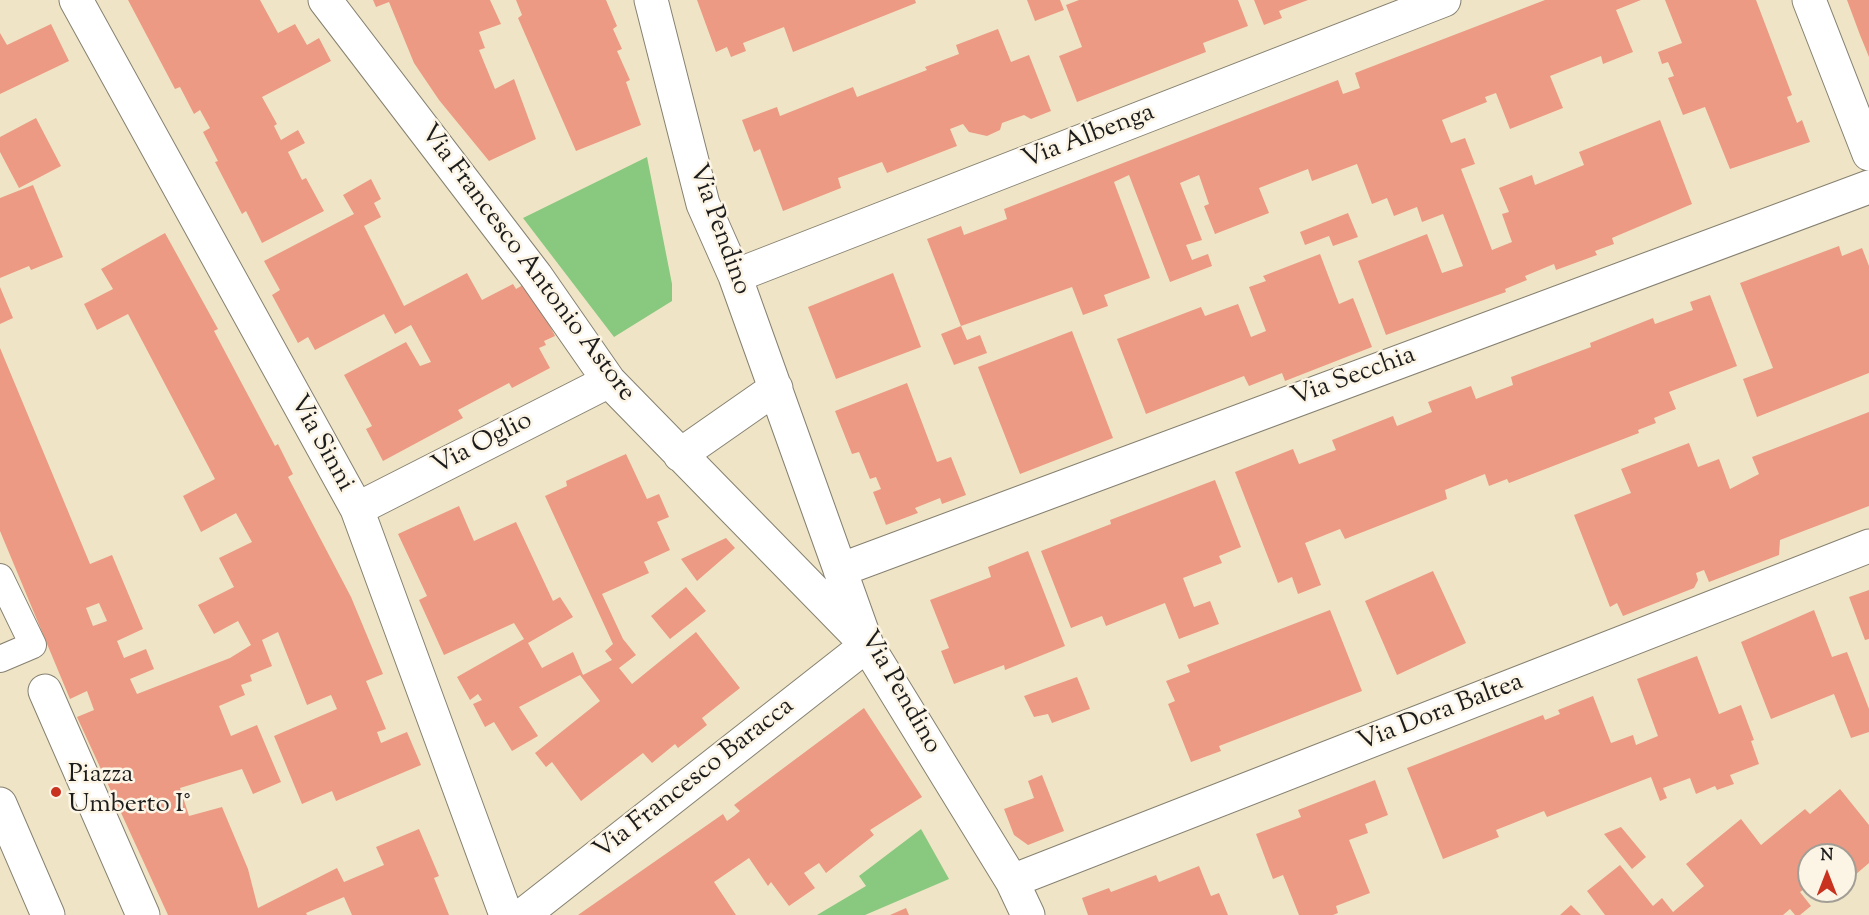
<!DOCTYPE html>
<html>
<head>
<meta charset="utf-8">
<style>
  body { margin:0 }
  #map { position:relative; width:1869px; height:915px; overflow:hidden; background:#efe5c6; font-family:"Sorts Mill Goudy",serif }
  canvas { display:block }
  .north { position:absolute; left:1797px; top:843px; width:60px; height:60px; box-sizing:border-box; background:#fcf5e5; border:2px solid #a29e95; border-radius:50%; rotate:0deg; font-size:16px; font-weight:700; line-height:24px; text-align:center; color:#1c1c1c }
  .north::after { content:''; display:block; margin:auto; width:21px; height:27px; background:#c8321e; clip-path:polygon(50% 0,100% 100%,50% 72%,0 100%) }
</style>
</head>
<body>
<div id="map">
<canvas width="1869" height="915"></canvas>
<div class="north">N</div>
</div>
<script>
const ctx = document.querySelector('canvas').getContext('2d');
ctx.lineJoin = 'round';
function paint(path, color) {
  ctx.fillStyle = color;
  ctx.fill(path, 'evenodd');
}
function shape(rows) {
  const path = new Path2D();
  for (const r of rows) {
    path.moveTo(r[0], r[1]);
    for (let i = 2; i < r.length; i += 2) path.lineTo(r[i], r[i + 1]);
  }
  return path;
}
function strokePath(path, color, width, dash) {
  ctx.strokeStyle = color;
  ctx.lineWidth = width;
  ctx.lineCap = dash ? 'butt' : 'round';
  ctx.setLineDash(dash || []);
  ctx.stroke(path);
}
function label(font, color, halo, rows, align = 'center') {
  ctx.font = font + ' "Sorts Mill Goudy",serif';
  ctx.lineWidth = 5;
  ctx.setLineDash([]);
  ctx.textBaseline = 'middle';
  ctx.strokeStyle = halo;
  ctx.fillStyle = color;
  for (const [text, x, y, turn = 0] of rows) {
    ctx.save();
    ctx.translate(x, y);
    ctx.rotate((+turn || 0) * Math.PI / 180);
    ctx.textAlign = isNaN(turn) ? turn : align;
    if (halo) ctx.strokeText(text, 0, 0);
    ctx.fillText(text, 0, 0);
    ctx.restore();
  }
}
paint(shape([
  [647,157,672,284,672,301,614,337,523,218],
  [921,829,949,879,865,915,817,915,866,886,859,876]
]), '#89c87f');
paint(shape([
  [128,0,260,0,278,33,295,24,307,45,319,38,331,61,262,97,277,124,274,126,281,140,298,130,305,143,288,152,302,180,306,178,324,211,262,243,246,211,242,214,215,162,218,161,203,132,210,128,200,110,194,114,180,87,175,89],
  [373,0,490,0,501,24,479,32,485,48,479,50,495,89,514,79,536,139,489,161,439,100,414,63,389,2,376,7],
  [516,0,606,0,617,26,613,29,622,49,617,51,630,80,626,82,641,125,576,151,518,18,522,15],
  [697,0,915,0,916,3,793,52,784,27,743,43,746,51,731,57,727,47,716,52],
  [1027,0,1060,0,1064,10,1035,21],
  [1079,0,1238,0,1248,26,1203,43,1206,52,1077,102,1059,56,1082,47,1066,5],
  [1254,0,1308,0,1279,11,1282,18,1264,25],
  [1545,0,1641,0,1616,10,1633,52,1603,64,1601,56,1550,76,1563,108,1510,129,1496,93,1485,97,1487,102,1442,120,1451,143,1465,138,1475,164,1461,169,1492,250,1512,242,1502,214,1509,212,1499,188,1532,175,1535,185,1584,165,1579,152,1660,120,1692,204,1612,238,1614,244,1595,251,1597,255,1556,270,1554,264,1525,276,1527,280,1505,289,1506,292,1386,335,1358,261,1427,234,1442,273,1463,266,1443,214,1422,222,1417,207,1394,216,1387,198,1372,204,1357,164,1312,181,1308,169,1259,188,1269,213,1215,234,1204,206,1209,204,1199,175,1180,183,1202,240,1186,245,1192,260,1208,254,1212,266,1170,282,1129,175,1114,182,1150,278,1104,295,1108,306,1083,315,1072,287,961,326,967,340,980,335,987,353,954,365,941,334,961,326,927,239,961,226,964,235,1007,219,1004,209,1338,80,1343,94,1360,88,1355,73],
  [1665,0,1756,0,1792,95,1787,97,1797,123,1802,120,1810,142,1730,169,1705,107,1683,115,1668,78,1674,76,1668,62,1662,64,1658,52,1682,43],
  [1847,0,1869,0,1869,57,1860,35],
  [51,24,69,61,0,94,0,33,7,45],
  [998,29,1011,62,1029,55,1051,111,1031,119,1024,115,1002,123,1000,130,987,136,969,132,963,124,950,129,957,146,887,173,882,162,838,178,841,188,783,211,760,149,754,152,742,120,777,107,780,116,853,87,857,97,927,70,925,67,959,54,956,45],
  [36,118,61,166,19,188,0,152,0,137],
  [371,179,381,199,374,203,381,217,364,226,404,306,467,273,482,300,513,284,516,289,528,282,555,336,544,341,546,345,539,348,550,368,512,388,509,383,458,410,463,418,383,461,366,429,372,426,344,375,406,342,420,366,431,362,411,325,395,334,384,314,315,350,308,337,298,343,272,295,280,290,264,261,354,214,343,195],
  [33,185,63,257,31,270,29,266,0,278,0,198],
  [1348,213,1358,237,1333,246,1329,236,1305,245,1300,232],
  [165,233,218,329,214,331,275,446,278,444,293,474,288,477,351,597,383,674,366,681,386,729,377,732,381,743,407,732,421,765,336,801,332,791,302,804,274,736,337,709,331,695,307,705,278,632,262,640,272,666,250,675,252,681,241,685,245,695,219,706,231,736,257,725,281,782,253,794,242,769,180,788,189,816,222,807,248,869,258,908,337,868,344,882,384,865,376,847,419,829,439,876,434,878,449,915,352,915,344,897,306,913,307,915,168,915,77,717,94,710,87,691,70,699,0,531,0,348,90,564,112,555,143,629,117,641,124,658,146,649,154,669,130,679,137,694,230,658,251,645,238,621,214,634,198,605,234,587,219,558,252,542,236,513,201,532,183,496,215,479,128,314,97,330,84,304,113,289,101,269],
  [99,603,107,621,93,626,86,608],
  [1839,246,1842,256,1862,248,1869,266,1869,373,1757,417,1743,379,1773,368,1740,283],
  [1320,254,1339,304,1353,298,1372,347,1285,381,1282,373,1249,386,1244,376,1146,414,1117,339,1201,307,1205,316,1238,304,1251,337,1266,331,1249,287,1266,281,1263,276],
  [893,273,921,347,836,379,808,307],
  [0,287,13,318,0,324],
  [1710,295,1737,366,1669,392,1676,409,1654,418,1656,423,1638,430,1639,433,1509,483,1507,479,1489,486,1485,474,1445,490,1447,499,1345,539,1340,529,1305,543,1321,585,1298,594,1292,577,1278,583,1235,472,1293,449,1299,464,1336,450,1332,440,1393,416,1397,426,1432,412,1428,402,1471,386,1476,399,1513,385,1511,377,1591,347,1590,343,1653,318,1655,324,1693,310,1690,302],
  [1072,331,1113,438,1020,474,978,367],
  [907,383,937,462,951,457,966,495,942,504,940,498,915,508,918,513,886,525,873,492,881,489,876,477,870,479,859,452,852,454,835,411],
  [1869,412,1869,506,1780,540,1779,555,1709,582,1704,570,1696,573,1698,580,1694,588,1623,616,1617,603,1610,607,1574,515,1631,493,1621,469,1689,443,1698,467,1719,459,1730,489,1759,474,1752,457],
  [626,454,647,499,659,494,669,517,657,522,670,550,644,562,649,573,602,594,623,639,636,655,619,668,632,684,696,632,740,688,702,718,707,725,678,748,675,744,652,763,643,753,581,801,552,762,546,767,535,753,600,701,580,675,519,707,538,736,512,751,494,722,485,727,473,704,482,700,478,694,470,700,457,677,524,639,514,623,444,655,419,600,427,596,398,534,459,506,474,541,516,522,553,601,560,597,573,617,528,643,542,668,573,652,583,675,612,660,605,651,613,644,545,496,567,486,566,481],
  [1215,480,1241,547,1219,556,1222,563,1183,578,1194,607,1210,601,1219,624,1179,639,1165,603,1106,626,1102,616,1071,628,1041,551,1111,524,1110,520],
  [726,538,735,548,697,581,681,559],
  [1028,551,1065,646,1005,670,1004,665,954,684,941,651,949,648,930,600,991,577,988,567],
  [1433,571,1466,643,1397,675,1365,601],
  [686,587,706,611,670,639,651,616],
  [1869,590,1869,639,1865,640,1849,597],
  [1330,610,1362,691,1219,746,1221,751,1191,762,1168,704,1175,701,1166,681,1190,672,1187,665],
  [1814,610,1832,657,1847,652,1869,709,1869,732,1851,738,1834,694,1771,719,1741,642],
  [1697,656,1719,714,1741,705,1754,740,1751,741,1759,764,1730,775,1734,784,1717,790,1715,786,1696,794,1690,778,1663,788,1667,798,1660,801,1651,777,1547,817,1544,811,1496,830,1499,837,1443,859,1407,768,1543,715,1545,720,1560,714,1558,710,1593,696,1611,743,1633,735,1636,745,1658,736,1637,679],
  [1077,677,1090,709,1052,723,1048,714,1034,717,1024,696],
  [864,708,922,797,870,830,874,835,826,873,819,863,804,873,815,888,789,906,771,882,768,886,749,858,714,882,736,915,578,915,723,814,727,821,734,816,740,811,734,805],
  [1042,775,1064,831,1028,845,1014,835,1004,809,1034,798,1028,781],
  [1375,780,1388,815,1365,824,1368,833,1349,840,1370,893,1336,906,1338,913,1333,915,1299,915,1283,875,1273,879,1256,834,1301,817,1298,810],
  [1840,789,1869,825,1869,863,1855,875,1847,865,1845,867,1845,855,1809,855,1809,885,1800,892,1811,906,1800,915,1795,915,1790,909,1783,915,1605,915,1587,891,1620,865,1653,906,1662,898,1673,912,1704,886,1686,864,1741,819,1761,845,1805,809,1810,814],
  [1621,827,1646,857,1632,869,1604,834],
  [1199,866,1211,896,1219,893,1228,915,1088,915,1082,898,1109,888,1111,892,1156,875,1159,882],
  [1571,905,1581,915,1560,915],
  [906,908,909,915,890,915]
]), '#ec9a83');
const service = shape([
  [0,577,33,645,0,659]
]);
const minor = shape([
  [76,0,357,509,506,915],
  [325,0,536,276,609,381,867,645,523,915],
  [651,0,703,204,735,276,867,645,1012,881,1028,915],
  [1809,0,1869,154],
  [735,276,1444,0],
  [680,455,776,388],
  [357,509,609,381],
  [840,570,1869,187],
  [45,691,143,915],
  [0,804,48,915],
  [1012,881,1869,546]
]);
strokePath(service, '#868071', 28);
strokePath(minor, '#868071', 35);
strokePath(service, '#fff', 26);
strokePath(minor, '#fff', 33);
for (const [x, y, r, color] of [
  [56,792,6,"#c8321e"]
]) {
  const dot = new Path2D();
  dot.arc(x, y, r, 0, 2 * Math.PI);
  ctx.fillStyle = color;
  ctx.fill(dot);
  strokePath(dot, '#fcf5e5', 2);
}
label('26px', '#1c1c1c', '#fcf5e5', [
  ["Via Albenga",1089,138,-21],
  ["Via Pendino",718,230,70],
  ["Via Francesco Antonio Astore",526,264,53],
  ["Via Secchia",1354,378,-20],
  ["Via Sinni",320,444,61],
  ["Via Oglio",483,445,-27],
  ["Via Pendino",899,693,60],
  ["Via Dora Baltea",1441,714,-21],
  ["Via Francesco Baracca",695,780,-38]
]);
label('26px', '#1c1c1c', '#fcf5e5', [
  ["Piazza",68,777],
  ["Umberto I°",68,807]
], 'left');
</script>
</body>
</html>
